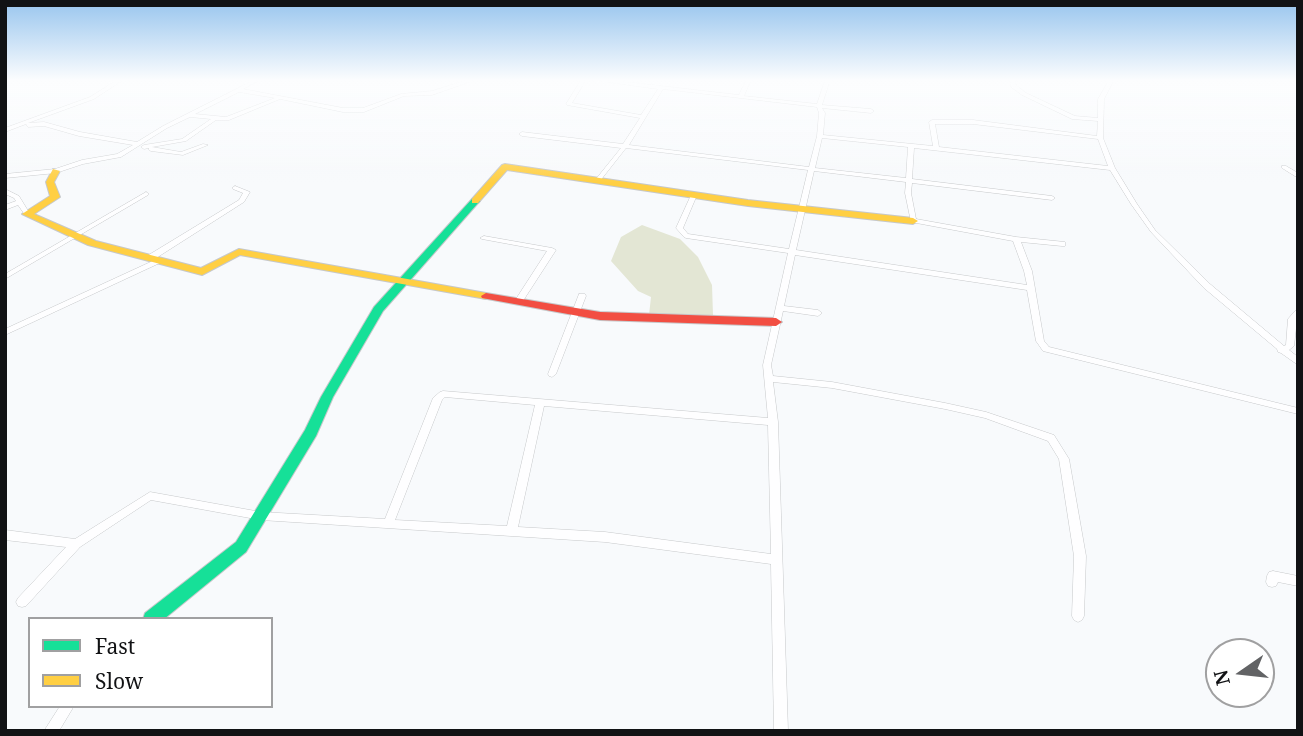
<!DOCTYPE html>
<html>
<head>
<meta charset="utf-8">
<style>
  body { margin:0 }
  #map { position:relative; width:1303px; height:736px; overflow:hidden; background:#f8fafc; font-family:"Noto Serif",serif }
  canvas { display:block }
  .frame { position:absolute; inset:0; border:7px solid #111214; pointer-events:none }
  .legend { position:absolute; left:28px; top:617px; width:245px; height:91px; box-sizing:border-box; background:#fff; border:2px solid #a0a0a1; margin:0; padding:9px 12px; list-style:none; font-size:21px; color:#111214 }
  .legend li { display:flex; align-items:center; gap:14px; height:35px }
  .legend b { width:35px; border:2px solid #a0a0a1 }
  .north { position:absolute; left:1205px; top:638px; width:70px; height:70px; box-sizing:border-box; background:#fff; border:2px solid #a0a0a1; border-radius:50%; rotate:256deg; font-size:19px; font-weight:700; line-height:28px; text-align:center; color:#111214 }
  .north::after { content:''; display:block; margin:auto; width:24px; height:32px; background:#626365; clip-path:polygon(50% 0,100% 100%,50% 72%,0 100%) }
</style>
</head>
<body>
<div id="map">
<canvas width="1303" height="736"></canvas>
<div class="frame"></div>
<ul class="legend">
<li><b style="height:9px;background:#16e098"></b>Fast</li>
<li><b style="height:9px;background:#ffcf43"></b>Slow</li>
</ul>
<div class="north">N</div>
</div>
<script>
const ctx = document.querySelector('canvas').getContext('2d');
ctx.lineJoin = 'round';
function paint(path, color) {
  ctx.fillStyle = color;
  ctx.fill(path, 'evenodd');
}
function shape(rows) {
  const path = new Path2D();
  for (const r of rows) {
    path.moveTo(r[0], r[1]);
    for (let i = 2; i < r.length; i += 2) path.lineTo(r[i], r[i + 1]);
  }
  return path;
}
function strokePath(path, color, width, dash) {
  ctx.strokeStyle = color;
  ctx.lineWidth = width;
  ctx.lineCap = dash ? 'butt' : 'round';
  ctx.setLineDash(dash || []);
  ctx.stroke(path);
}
paint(shape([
  [642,225,680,239,698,257,712,285,713,315,649,315,651,297,638,291,611,261,621,237]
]), '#e3e6d4');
const street = shape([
  [117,80,123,80,94,99,28,123,44,122,80,132,137,142,163,126,254,80,260,80,243,89,343,108,363,108,401,94,432,91,467,80,475,80,432,95,404,96,364,112,343,112,280,99,229,120,216,120,186,141,152,147,181,152,203,144,208,145,183,155,151,151,149,150,149,148,144,149,141,147,144,145,182,139,211,119,190,117,167,128,121,157,83,164,56,173,5,178,5,174,55,169,82,160,117,154,133,145,79,136,44,126,28,127,26,124,5,132,5,128,90,97,117,80],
  [239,92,275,98,226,117,195,114,239,92],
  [581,80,586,80,572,103,641,115,658,89,592,80,609,80,739,95,746,80,751,80,744,96,817,104,825,80,830,80,822,105,871,109,874,111,871,113,822,108,825,113,823,135,933,146,929,122,932,120,973,120,1097,136,1098,121,1072,119,1022,95,1011,87,1011,80,1015,80,1016,85,1026,93,1075,116,1098,118,1098,99,1109,80,1114,80,1104,99,1103,138,1115,168,1137,204,1155,230,1210,284,1284,346,1286,345,1288,319,1295,311,1298,311,1294,346,1289,350,1298,357,1298,365,1281,353,1278,352,1277,349,1204,288,1151,232,1131,204,1110,170,914,148,912,179,1052,196,1055,198,1052,200,912,183,911,193,916,219,1016,237,1065,242,1065,246,1062,246,1021,242,1032,271,1044,341,1049,347,1298,408,1298,414,1043,351,1036,341,1027,290,795,255,784,306,818,310,822,313,818,316,783,311,771,365,773,376,832,382,945,403,986,412,1054,435,1069,459,1086,556,1084,616,1082,620,1078,622,1074,620,1072,616,1074,556,1059,459,1048,441,985,418,945,409,832,388,773,382,778,422,788,731,774,731,771,564,605,542,261,520,151,500,80,547,26,606,22,607,18,606,16,602,18,598,66,547,5,540,5,530,75,539,150,492,261,512,385,519,433,398,440,392,443,391,768,418,763,365,788,253,686,238,684,237,676,228,691,195,694,193,697,195,683,228,688,234,789,249,808,170,626,148,600,181,596,181,596,179,621,148,522,136,519,134,522,132,623,144,640,118,567,105,566,104,581,80],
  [663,89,817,107,819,113,817,136,809,167,629,145,663,89],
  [935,124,973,124,1098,139,1108,166,939,147,935,124],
  [822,138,908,147,906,178,815,168,822,138],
  [814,171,906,182,905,193,911,222,1013,241,1024,271,1027,285,796,250,814,171],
  [445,397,535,405,507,526,395,520,442,400,445,397],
  [544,406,768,425,771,554,605,532,518,527,544,406],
  [1282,166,1286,166,1298,173,1298,178,1282,168,1282,166],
  [235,186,250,192,244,202,153,260,147,260,147,256,239,200,243,193,233,189,232,188,235,186],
  [5,189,19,196,30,214,29,215,25,215,18,205,5,210,5,205,16,201,14,198,5,194,5,189],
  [146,192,149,194,148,195,5,279,5,274,146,192],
  [484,236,552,248,556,250,521,304,515,304,514,302,547,251,482,239,480,238,484,236],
  [157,259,160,259,164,261,5,335,5,329,157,259],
  [579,294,585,294,586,296,556,374,552,377,549,376,548,374,579,294],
  [1273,571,1298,576,1298,586,1278,582,1276,586,1272,587,1268,586,1266,582,1267,576,1269,572,1273,571],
  [60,706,74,706,59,731,44,731,60,706]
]);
const fast = shape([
  [475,198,480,201,478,203,383,311,333,397,316,436,246,552,164,619,143,619,145,613,236,542,305,430,321,397,374,307,472,199,475,198]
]);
const slow = shape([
  [505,164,748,200,913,218,918,221,913,224,748,206,507,170,478,203,472,203,472,199,502,165,505,164],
  [53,169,60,171,54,182,60,197,34,214,96,241,201,268,239,249,486,293,491,296,486,299,240,255,202,275,88,245,22,214,50,196,46,182,53,169]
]);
const jam = shape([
  [486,293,600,312,776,318,782,322,776,326,600,320,482,298,481,296,486,293]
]);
strokePath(street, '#c6c8ca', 1);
strokePath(fast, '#c6c8ca', 2);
strokePath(slow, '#c6c8ca', 2);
strokePath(jam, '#c6c8ca', 2);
paint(street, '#fefeff');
paint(fast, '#16e098');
paint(slow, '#ffcf43');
paint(jam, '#f24e42');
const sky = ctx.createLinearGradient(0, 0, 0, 183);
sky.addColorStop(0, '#98c5ee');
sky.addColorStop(0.44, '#fcfdfe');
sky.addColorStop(1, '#fcfdfe00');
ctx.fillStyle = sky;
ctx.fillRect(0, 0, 1303, 183);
</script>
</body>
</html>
